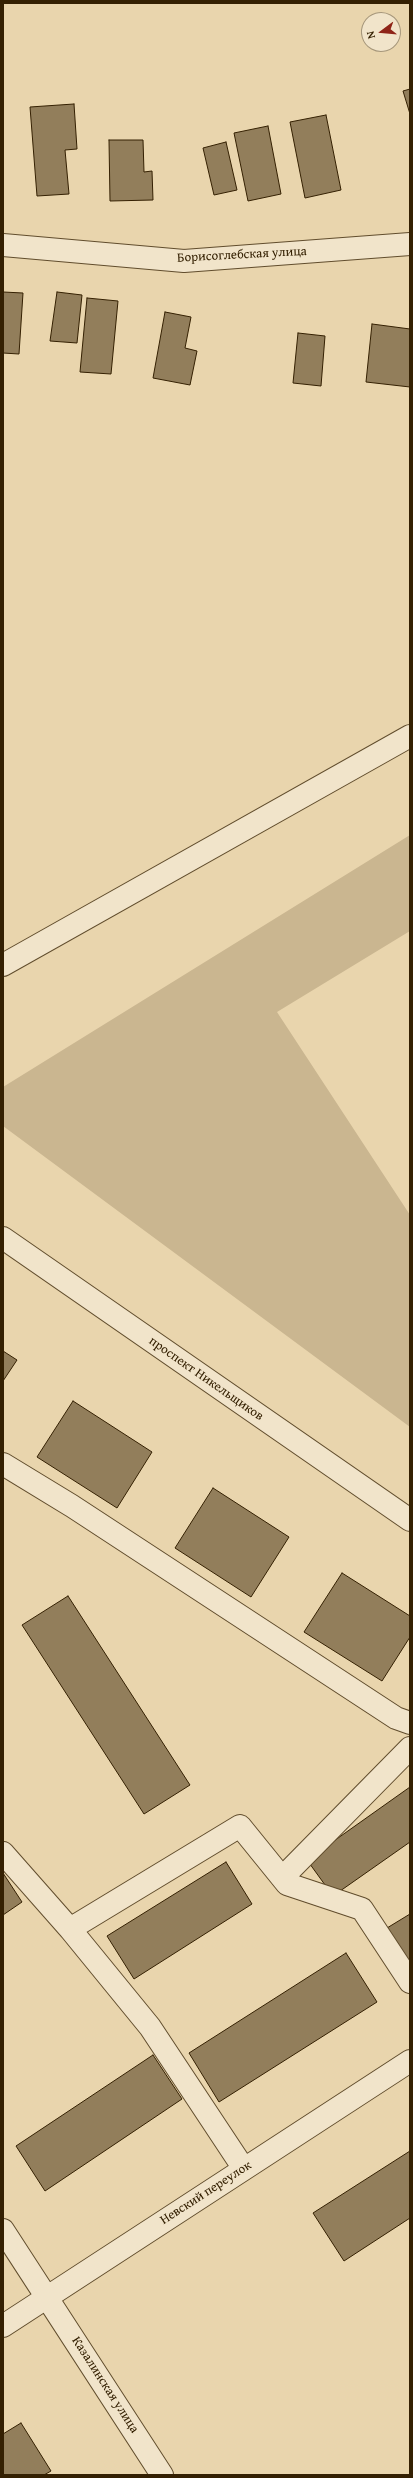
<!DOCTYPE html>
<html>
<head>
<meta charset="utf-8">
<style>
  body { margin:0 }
  #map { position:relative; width:413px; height:2478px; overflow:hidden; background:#e9d5ad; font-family:"Gentium Book Plus",serif }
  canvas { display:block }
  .frame { position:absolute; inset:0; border:4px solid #342002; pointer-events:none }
  .north { position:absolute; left:361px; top:12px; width:40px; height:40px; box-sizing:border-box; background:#f1e4ca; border:1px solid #a5967a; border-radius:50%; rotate:254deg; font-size:11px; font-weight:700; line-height:16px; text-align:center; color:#342002 }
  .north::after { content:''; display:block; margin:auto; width:14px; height:18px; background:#8f2418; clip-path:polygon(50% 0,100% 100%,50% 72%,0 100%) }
</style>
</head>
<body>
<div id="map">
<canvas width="413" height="2478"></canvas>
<div class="frame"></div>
<div class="north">N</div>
</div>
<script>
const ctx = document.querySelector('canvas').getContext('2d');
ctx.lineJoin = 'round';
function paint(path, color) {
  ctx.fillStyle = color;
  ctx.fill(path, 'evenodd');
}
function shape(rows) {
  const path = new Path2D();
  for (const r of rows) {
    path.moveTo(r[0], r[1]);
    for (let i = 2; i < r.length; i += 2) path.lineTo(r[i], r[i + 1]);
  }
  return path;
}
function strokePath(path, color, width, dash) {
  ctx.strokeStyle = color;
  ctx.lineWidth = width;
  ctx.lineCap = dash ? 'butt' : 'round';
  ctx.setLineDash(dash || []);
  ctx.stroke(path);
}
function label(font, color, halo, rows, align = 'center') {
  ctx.font = font + ' "Gentium Book Plus",serif';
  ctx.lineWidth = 3;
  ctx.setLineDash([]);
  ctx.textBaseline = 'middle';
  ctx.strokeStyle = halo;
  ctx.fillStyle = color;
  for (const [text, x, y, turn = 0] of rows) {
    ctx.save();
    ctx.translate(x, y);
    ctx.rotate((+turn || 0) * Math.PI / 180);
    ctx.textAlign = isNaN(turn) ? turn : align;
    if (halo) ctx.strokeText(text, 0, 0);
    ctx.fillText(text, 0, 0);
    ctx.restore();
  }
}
paint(shape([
  [410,835,410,931,277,1012,410,1215,410,1427,3,1126,3,1087]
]), '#cab690');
const building = shape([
  [410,89,410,114,403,91,410,89],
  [74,104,77,149,65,150,69,194,37,196,30,107,74,104],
  [326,115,341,190,305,198,290,122,326,115],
  [268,126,281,194,248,201,234,133,268,126],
  [109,140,143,140,144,172,152,171,153,200,110,201,109,140],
  [226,142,237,190,214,195,203,148,226,142],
  [3,292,23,293,19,354,3,353,3,292],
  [57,292,82,295,77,343,50,341,57,292],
  [87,298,118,301,111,374,80,372,87,298],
  [165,312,191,317,185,348,197,351,190,385,153,378,165,312],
  [372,324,410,329,410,387,366,382,372,324],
  [298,333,325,336,321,386,293,383,298,333],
  [3,1351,17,1360,3,1381,3,1351],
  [73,1401,152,1452,117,1508,37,1457,73,1401],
  [213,1488,289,1537,251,1597,175,1548,213,1488],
  [342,1573,410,1616,410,1637,382,1681,304,1632,342,1573],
  [68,1596,190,1785,144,1814,22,1625,68,1596],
  [410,1787,410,1842,333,1896,307,1860,410,1787],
  [226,1862,252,1904,134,1979,107,1936,226,1862],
  [3,1873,22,1902,3,1915,3,1873],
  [410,1914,410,1964,387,1928,410,1914],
  [346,1953,377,2002,219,2102,189,2053,346,1953],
  [153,2055,182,2099,45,2191,16,2146,153,2055],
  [410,2151,410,2218,344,2261,313,2213,410,2151],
  [21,2423,51,2471,44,2475,3,2475,3,2434,21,2423]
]);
paint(building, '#927e5b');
strokePath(building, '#342002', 1);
const minor = shape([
  [3,245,184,261,410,244],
  [3,965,410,736],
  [3,1238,410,1520],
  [3,1464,72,1506,396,1718,410,1723],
  [3,1853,70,1929,150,2027,244,2169],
  [283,1877,410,1748],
  [70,1929,240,1826,287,1884,362,1909,410,1982],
  [3,2230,162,2475],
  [3,2326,410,2061]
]);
strokePath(minor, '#614d2d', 24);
strokePath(minor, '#f1e4ca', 22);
label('13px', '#342002', '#f1e4ca', [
  ["Борисоглебская улица",242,255,-3],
  ["проспект Никельщиков",206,1379,35],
  ["Невский переулок",206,2193,-33],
  ["Казалинская улица",105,2385,57]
]);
</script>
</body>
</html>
